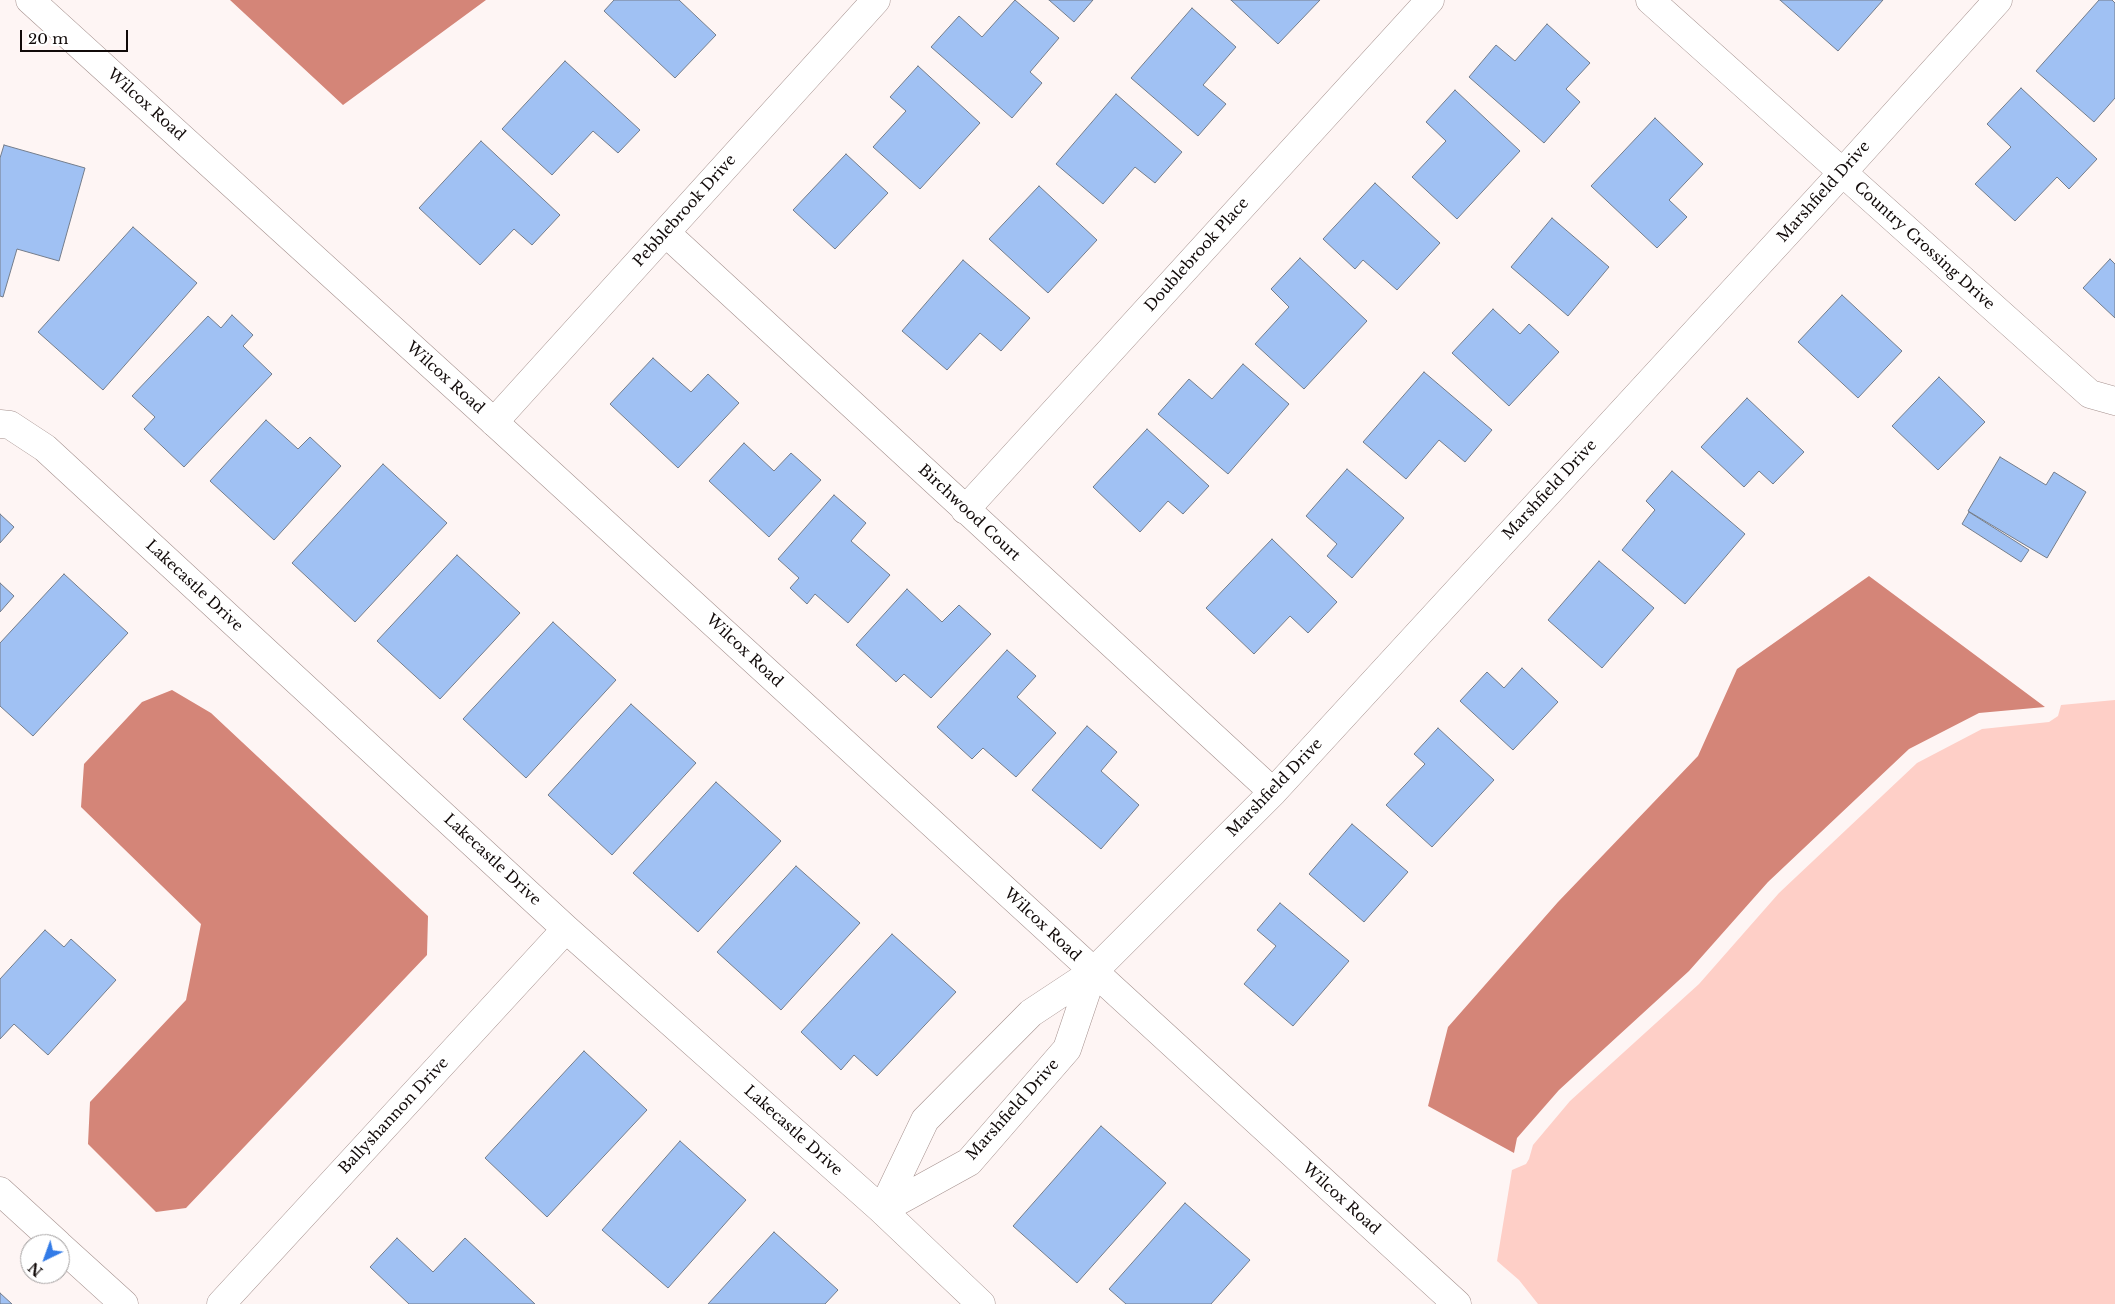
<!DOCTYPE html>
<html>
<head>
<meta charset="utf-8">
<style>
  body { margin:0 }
  #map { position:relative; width:2115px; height:1304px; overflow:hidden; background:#fef5f4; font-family:"Libre Baskerville",serif }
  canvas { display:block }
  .north { position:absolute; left:20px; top:1234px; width:50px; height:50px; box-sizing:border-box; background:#fff; border:1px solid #a09d9d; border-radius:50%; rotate:222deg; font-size:14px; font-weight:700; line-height:20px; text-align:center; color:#110a09 }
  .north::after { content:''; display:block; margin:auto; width:18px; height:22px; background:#327be7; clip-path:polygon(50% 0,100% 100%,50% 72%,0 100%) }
  .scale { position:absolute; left:20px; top:30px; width:108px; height:22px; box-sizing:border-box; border:2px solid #110a09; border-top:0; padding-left:6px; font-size:15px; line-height:18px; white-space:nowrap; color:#110a09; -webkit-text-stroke:4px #fff; paint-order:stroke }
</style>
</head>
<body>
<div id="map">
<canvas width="2115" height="1304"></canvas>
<div class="north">N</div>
<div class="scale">20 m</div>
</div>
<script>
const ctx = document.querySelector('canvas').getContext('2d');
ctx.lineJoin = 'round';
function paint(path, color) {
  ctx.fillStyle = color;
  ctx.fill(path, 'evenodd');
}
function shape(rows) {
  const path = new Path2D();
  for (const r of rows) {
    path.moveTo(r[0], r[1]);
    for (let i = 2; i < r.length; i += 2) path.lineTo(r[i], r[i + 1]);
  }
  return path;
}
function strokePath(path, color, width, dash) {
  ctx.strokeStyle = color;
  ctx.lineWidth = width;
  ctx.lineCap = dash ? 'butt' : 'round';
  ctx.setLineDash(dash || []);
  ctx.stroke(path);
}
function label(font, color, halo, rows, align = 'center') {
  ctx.font = font + ' "Libre Baskerville",serif';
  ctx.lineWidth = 5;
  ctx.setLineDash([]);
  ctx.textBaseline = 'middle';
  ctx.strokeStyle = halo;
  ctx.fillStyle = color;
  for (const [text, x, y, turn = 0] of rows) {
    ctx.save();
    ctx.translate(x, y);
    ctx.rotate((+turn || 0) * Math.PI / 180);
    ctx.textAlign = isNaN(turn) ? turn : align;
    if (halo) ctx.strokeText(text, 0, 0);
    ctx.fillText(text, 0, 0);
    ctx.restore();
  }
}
paint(shape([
  [2115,700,2115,1304,1538,1304,1519,1280,1497,1261,1512,1170,1526,1164,1529,1159,1533,1145,1570,1101,1699,984,1779,893,1917,763,1982,729,2049,722,2058,716,2061,705]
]), '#fecfc7');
paint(shape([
  [230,0,486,0,343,105],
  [1869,576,2045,707,1979,713,1909,749,1768,882,1689,971,1559,1090,1517,1138,1514,1153,1428,1106,1448,1027,1558,902,1698,756,1737,669],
  [172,690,211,713,428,916,427,955,186,1208,156,1212,88,1144,90,1102,186,1000,201,924,81,807,84,764,142,702]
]), '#d48578');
const building = shape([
  [614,0,679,0,716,35,675,78,604,11,614,0],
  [1015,0,1059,38,1030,72,1042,83,1012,118,931,47,959,16,982,37,1015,0],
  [1049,0,1093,0,1074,22,1049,0],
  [1231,0,1320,0,1278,44,1231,0],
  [1780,0,1883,0,1838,51,1780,0],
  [2099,0,2112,0,2115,3,2115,98,2094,122,2036,71,2099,0],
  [1192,8,1236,47,1203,85,1226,104,1198,136,1131,78,1192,8],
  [1547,24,1590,63,1566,89,1580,102,1544,143,1469,77,1496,45,1515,61,1547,24],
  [565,61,640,130,618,153,593,131,552,175,502,129,565,61],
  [918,66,980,123,920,189,873,147,906,111,890,97,918,66],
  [2021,88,2097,159,2069,189,2057,177,2015,221,1975,184,2011,147,1987,124,2021,88],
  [1455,90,1520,151,1457,219,1412,177,1446,141,1426,122,1455,90],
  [1116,94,1182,152,1155,183,1135,167,1103,204,1056,164,1116,94],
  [1655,118,1703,164,1669,200,1687,217,1657,248,1591,186,1655,118],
  [481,141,560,215,532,245,514,229,480,265,419,208,481,141],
  [4,145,85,168,59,261,17,249,3,297,0,296,0,158,4,145],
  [846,154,888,193,835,249,793,210,846,154],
  [1375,183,1440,243,1397,290,1363,260,1355,269,1323,239,1375,183],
  [1039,186,1097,240,1048,293,989,239,1039,186],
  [1552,218,1609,267,1568,316,1511,267,1552,218],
  [133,227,197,283,103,390,38,332,133,227],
  [1300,258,1367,321,1304,389,1255,344,1289,307,1271,289,1300,258],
  [2110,259,2115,264,2115,318,2083,288,2110,259],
  [963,260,1030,318,1001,351,980,333,947,370,902,331,963,260],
  [1842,295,1902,351,1858,398,1798,342,1842,295],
  [1493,309,1520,334,1529,324,1559,352,1509,406,1452,353,1493,309],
  [232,315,253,335,243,346,272,374,184,467,144,429,155,417,132,396,208,316,221,328,232,315],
  [653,358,691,392,708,374,739,403,678,468,610,404,653,358],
  [1243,364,1289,404,1228,474,1158,414,1189,379,1212,399,1243,364],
  [1424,372,1492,430,1465,462,1439,440,1406,479,1363,442,1424,372],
  [1939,377,1985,422,1938,470,1892,426,1939,377],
  [1747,398,1804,452,1773,484,1759,471,1744,487,1701,447,1747,398],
  [266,420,298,449,310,437,341,466,274,540,210,481,266,420],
  [1147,429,1209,486,1183,514,1168,501,1140,532,1093,487,1147,429],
  [744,443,774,471,791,453,821,480,769,537,709,481,744,443],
  [2000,457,2046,485,2054,472,2086,492,2047,558,1968,511,2000,457],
  [383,464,447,523,355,622,292,563,383,464],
  [1347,469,1404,518,1352,578,1327,556,1337,544,1306,516,1347,469],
  [1672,471,1745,534,1685,604,1622,550,1655,510,1646,501,1672,471],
  [834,495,866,523,851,541,890,575,848,623,815,594,807,604,790,588,799,578,778,559,834,495],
  [1969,512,2029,550,2021,562,1962,524,1969,512],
  [0,514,14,527,0,543,0,514],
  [1272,539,1337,602,1308,633,1290,616,1254,654,1206,608,1272,539],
  [457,555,520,613,440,699,377,641,457,555],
  [1599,561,1654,608,1602,668,1548,620,1599,561],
  [64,574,128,633,33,736,0,706,0,643,64,574],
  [0,583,14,596,0,612,0,583],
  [907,589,942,622,959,605,991,634,931,698,904,674,896,682,856,645,907,589],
  [553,622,616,680,526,778,463,719,553,622],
  [1007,650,1036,676,1017,697,1056,733,1016,777,983,748,972,759,937,727,1007,650],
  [1522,668,1558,702,1513,750,1460,701,1487,672,1504,688,1522,668],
  [631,704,696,763,612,855,548,795,631,704],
  [1087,726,1117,752,1101,771,1139,805,1101,849,1032,790,1087,726],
  [1438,728,1494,780,1432,847,1386,805,1425,764,1414,754,1438,728],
  [716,782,781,841,698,932,633,873,716,782],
  [1352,824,1408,872,1364,922,1309,874,1352,824],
  [796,866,860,923,781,1010,717,952,796,866],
  [1280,903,1349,961,1293,1026,1244,984,1276,946,1257,930,1280,903],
  [45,930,64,947,71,939,116,980,48,1055,14,1024,0,1039,0,979,45,930],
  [892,934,956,992,877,1076,854,1055,841,1070,801,1032,892,934],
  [584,1051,647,1110,547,1217,485,1158,584,1051],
  [1101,1126,1166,1183,1077,1283,1013,1226,1101,1126],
  [680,1141,746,1200,668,1288,602,1230,680,1141],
  [1185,1203,1250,1260,1211,1304,1126,1304,1109,1289,1185,1203],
  [774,1232,838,1290,825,1304,708,1304,774,1232],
  [397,1238,433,1272,465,1238,535,1304,409,1304,370,1267,397,1238],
  [0,1293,12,1304,0,1304,0,1293]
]);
paint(building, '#a0c1f3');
strokePath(building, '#747d8b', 1);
const street = shape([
  [1650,0,2090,394,2115,401],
  [666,233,1273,792],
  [494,422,876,0],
  [0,424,10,425,45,448,566,929,882,1210,981,1304],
  [965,510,1430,0],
  [0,1191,58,1244],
  [882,1210,925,1120,1031,1013,1093,972,1273,792,1842,173,1998,0],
  [882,1210,969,1162,1067,1049,1093,972],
  [60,1246,124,1304],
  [221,1304,566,929]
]);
const secondary = shape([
  [30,0,494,422,1457,1304]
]);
strokePath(street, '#a5918e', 29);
strokePath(secondary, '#a5918e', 29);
strokePath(street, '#fff', 28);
strokePath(secondary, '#fff', 28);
label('15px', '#110a09', '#fff', [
  ["Wilcox Road",146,105,42],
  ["Marshfield Drive",1824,192,-48],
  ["Pebblebrook Drive",685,211,-48],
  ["Country Crossing Drive",1924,246,42],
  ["Doublebrook Place",1197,255,-48],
  ["Wilcox Road",445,378,42],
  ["Marshfield Drive",1550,490,-47],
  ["Birchwood Court",969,513,43],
  ["Lakecastle Drive",194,586,43],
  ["Wilcox Road",744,651,43],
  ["Marshfield Drive",1275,788,-46],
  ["Lakecastle Drive",492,860,43],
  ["Wilcox Road",1042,925,43],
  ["Marshfield Drive",1013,1110,-48],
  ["Ballyshannon Drive",394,1116,-47],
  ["Lakecastle Drive",793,1131,42],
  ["Wilcox Road",1341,1199,42]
]);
</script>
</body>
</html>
